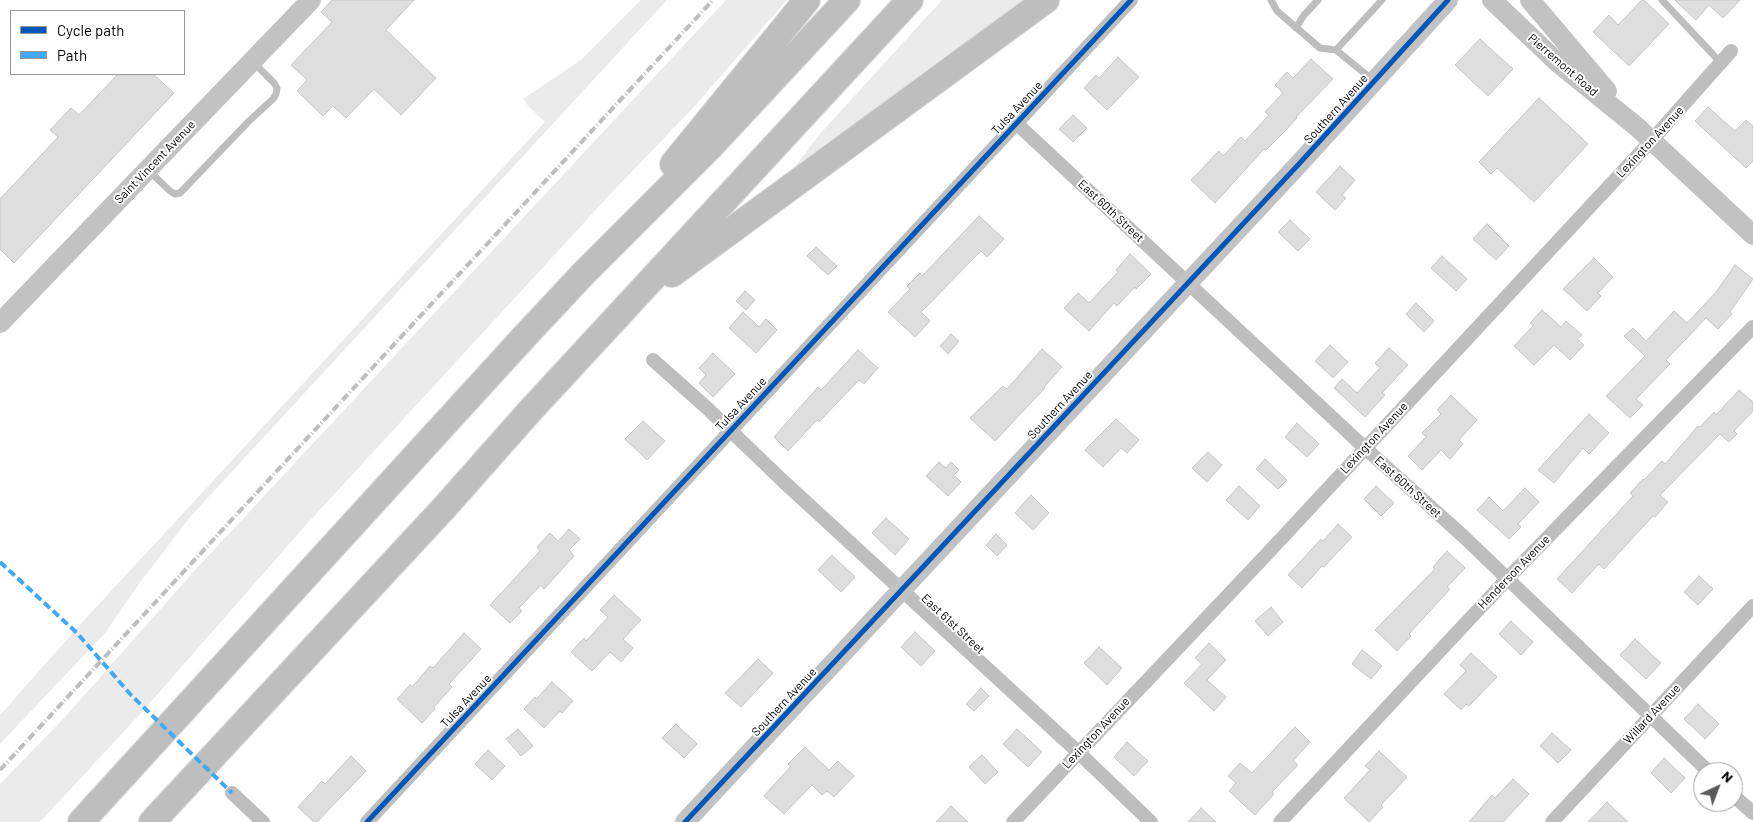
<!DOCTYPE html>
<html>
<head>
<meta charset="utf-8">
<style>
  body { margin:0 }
  #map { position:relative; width:1753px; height:822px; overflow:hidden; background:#fff; font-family:Barlow,sans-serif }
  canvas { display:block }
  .legend { position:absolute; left:10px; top:10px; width:175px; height:65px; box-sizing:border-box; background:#fff; border:1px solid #999; margin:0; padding:6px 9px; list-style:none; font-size:15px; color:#000 }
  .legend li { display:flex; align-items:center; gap:10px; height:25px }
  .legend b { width:25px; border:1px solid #999 }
  .north { position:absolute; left:1693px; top:762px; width:50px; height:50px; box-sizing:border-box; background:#fff; border:1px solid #999; border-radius:50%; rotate:43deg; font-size:14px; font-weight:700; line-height:20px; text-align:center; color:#000 }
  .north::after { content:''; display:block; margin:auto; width:18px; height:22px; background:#595959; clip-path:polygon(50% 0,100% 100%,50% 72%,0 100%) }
</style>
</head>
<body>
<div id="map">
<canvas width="1753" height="822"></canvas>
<ul class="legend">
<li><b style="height:6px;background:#0057b8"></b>Cycle path</li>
<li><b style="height:6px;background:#3fa9f5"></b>Path</li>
</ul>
<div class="north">N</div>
</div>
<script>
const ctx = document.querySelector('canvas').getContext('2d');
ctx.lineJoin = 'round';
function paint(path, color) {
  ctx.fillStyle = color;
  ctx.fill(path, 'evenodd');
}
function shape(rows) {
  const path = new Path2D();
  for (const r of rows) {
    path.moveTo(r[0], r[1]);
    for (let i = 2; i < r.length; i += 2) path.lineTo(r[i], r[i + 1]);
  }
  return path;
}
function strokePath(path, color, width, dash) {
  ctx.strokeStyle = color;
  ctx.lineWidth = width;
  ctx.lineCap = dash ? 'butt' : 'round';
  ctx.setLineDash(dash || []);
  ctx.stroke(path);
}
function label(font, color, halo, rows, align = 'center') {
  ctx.font = font + ' Barlow,sans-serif';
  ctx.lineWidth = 4;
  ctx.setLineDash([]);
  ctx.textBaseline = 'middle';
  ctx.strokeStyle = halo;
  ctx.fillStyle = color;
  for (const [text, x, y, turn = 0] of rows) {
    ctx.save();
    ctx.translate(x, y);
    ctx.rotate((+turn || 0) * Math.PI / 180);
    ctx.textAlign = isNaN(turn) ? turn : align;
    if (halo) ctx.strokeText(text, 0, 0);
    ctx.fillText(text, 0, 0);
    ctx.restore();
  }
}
paint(shape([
  [641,0,667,0,190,517,138,585,105,633,0,744,0,715,87,617,545,122,529,107,523,99,582,59],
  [726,0,787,0,694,107,616,188,305,526,141,713,40,822,0,822,0,784,65,717,196,569],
  [942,0,1034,0,799,172,795,167,818,136]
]), '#ebebeb');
const building = shape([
  [332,0,414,0,386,30,436,78,401,115,374,89,346,118,333,106,323,116,297,91,307,80,291,65,332,22,321,12,332,0],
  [1642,0,1644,0,1669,24,1629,66,1593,32,1609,15,1618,25,1642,0],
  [1675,0,1740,0,1723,18,1709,5,1696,20,1675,0],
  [1480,39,1513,69,1488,96,1455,65,1480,39],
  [1118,57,1139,77,1107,110,1084,88,1096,75,1099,78,1118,57],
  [1311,59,1333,79,1296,117,1297,118,1285,131,1266,150,1264,149,1215,203,1191,180,1219,151,1223,156,1241,137,1245,141,1269,115,1265,112,1283,93,1275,85,1287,72,1293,78,1311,59],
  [118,74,153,74,174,93,14,263,0,249,0,199,58,137,50,130,71,108,79,115,118,74],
  [1539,98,1588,144,1534,202,1497,168,1491,174,1479,162,1539,98],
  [1708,107,1735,131,1746,120,1753,126,1753,161,1746,168,1695,121,1708,107],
  [1073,115,1087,128,1073,142,1059,129,1073,115],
  [1340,166,1355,180,1342,195,1346,198,1335,210,1316,192,1340,166],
  [979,216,1004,239,987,257,981,251,921,312,930,321,915,337,888,312,910,289,907,286,920,273,922,276,979,216],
  [1290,220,1310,239,1298,251,1278,232,1290,220],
  [1487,224,1509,246,1496,260,1473,239,1487,224],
  [816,247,837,266,828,275,807,256,816,247],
  [1130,254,1151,274,1136,289,1135,287,1117,306,1114,303,1089,331,1064,308,1078,293,1089,303,1118,272,1116,270,1130,254],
  [1442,256,1467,279,1456,291,1431,268,1442,256],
  [1594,258,1613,277,1598,293,1601,296,1587,311,1563,289,1594,258],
  [1735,265,1753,279,1730,312,1732,314,1718,329,1706,318,1666,360,1670,364,1636,399,1643,405,1630,418,1606,396,1645,356,1624,336,1633,328,1646,341,1674,311,1687,323,1716,292,1735,265],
  [745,291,755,300,746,310,736,301,745,291],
  [1416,303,1434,321,1424,332,1406,314,1416,303],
  [1542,310,1561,327,1566,321,1582,335,1577,339,1584,345,1570,360,1554,345,1534,365,1514,346,1533,326,1530,323,1542,310],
  [743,312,759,327,766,319,777,330,756,353,729,328,743,312],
  [951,334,959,341,948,354,940,346,951,334],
  [1330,345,1348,362,1333,378,1315,361,1330,345],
  [1389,348,1408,365,1382,393,1385,395,1365,417,1334,388,1342,379,1357,393,1380,368,1375,363,1389,348],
  [1042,349,1062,367,1044,387,1045,388,995,441,970,418,1003,386,1007,389,1042,349],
  [858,350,878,368,864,384,859,380,819,422,817,420,788,451,774,437,818,387,821,390,858,350],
  [713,353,735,374,713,397,699,383,706,375,699,368,713,353],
  [1739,390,1753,402,1753,411,1734,431,1737,434,1729,442,1720,434,1660,495,1668,502,1655,517,1653,516,1604,569,1599,564,1572,593,1557,579,1633,496,1630,493,1643,479,1644,480,1662,461,1665,464,1698,426,1700,427,1714,412,1716,415,1739,390],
  [1451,395,1477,420,1459,440,1463,444,1450,459,1441,450,1422,470,1408,456,1426,437,1422,433,1441,414,1437,410,1451,395],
  [1589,414,1609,433,1589,454,1583,448,1554,483,1538,470,1589,414],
  [1116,419,1139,440,1127,453,1121,448,1103,467,1085,450,1116,419],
  [643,421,665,441,647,460,625,439,643,421],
  [1297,423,1319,444,1307,457,1285,437,1297,423],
  [1208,452,1222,465,1207,482,1192,468,1208,452],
  [1265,459,1287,480,1278,489,1256,469,1265,459],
  [939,462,946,468,951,462,959,470,954,475,961,482,948,496,926,476,939,462],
  [1239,486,1260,506,1248,520,1226,500,1239,486],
  [1376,486,1394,503,1381,516,1364,499,1376,486],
  [1525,488,1539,502,1518,524,1521,527,1509,539,1477,510,1489,497,1503,511,1525,488],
  [1031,495,1049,513,1033,530,1015,513,1031,495],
  [886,518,909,539,895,555,872,533,886,518],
  [1338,524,1352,537,1324,567,1322,566,1302,588,1288,575,1321,539,1323,541,1338,524],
  [569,529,580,539,569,550,574,556,544,589,541,585,519,608,522,611,510,623,490,605,540,551,537,547,550,533,558,541,569,529],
  [996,534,1007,545,997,556,986,545,996,534],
  [1447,551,1465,568,1447,587,1450,589,1409,634,1411,636,1397,651,1375,630,1435,569,1433,567,1447,551],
  [832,555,855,577,841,592,818,570,832,555],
  [1699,576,1713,589,1698,605,1684,592,1699,576],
  [614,595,641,620,623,639,633,648,621,662,610,652,592,671,571,652,584,638,586,641,608,617,600,610,614,595],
  [1271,607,1283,622,1268,636,1255,621,1271,607],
  [1511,621,1533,642,1521,655,1499,634,1511,621],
  [915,632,935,651,921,666,901,647,915,632],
  [464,633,481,649,449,684,452,687,434,707,435,709,422,723,397,699,410,685,412,687,430,666,433,668,464,633],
  [1635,639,1661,663,1646,679,1620,655,1635,639],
  [1209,643,1226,660,1207,680,1226,697,1214,711,1184,683,1202,664,1195,658,1209,643],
  [1099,647,1122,668,1107,685,1084,663,1099,647],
  [1362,650,1382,666,1371,679,1352,664,1362,650],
  [1471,653,1497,677,1469,706,1466,704,1461,710,1444,694,1466,671,1460,665,1471,653],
  [758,659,773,673,741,707,725,693,758,659],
  [552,682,573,701,562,713,560,711,544,728,524,709,535,697,536,699,552,682],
  [981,688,989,696,974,711,966,704,981,688],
  [1698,704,1719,724,1705,739,1684,719,1698,704],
  [676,724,697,744,684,758,662,738,676,724],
  [1295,727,1310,742,1293,761,1298,765,1272,792,1274,794,1255,815,1229,791,1236,783,1228,776,1240,763,1252,773,1295,727],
  [518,729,533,746,521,756,506,739,518,729],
  [1017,729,1042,752,1028,767,1003,744,1017,729],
  [1552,733,1571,750,1558,763,1540,746,1552,733],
  [1127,742,1148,761,1134,776,1114,757,1127,742],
  [805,747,829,770,838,761,854,776,834,797,827,791,822,795,812,785,784,814,764,796,791,766,788,764,805,747],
  [488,750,505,766,492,780,475,764,488,750],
  [1379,751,1407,777,1381,805,1383,807,1369,822,1344,798,1370,770,1365,766,1379,751],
  [982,755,998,772,985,784,969,767,982,755],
  [351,756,366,771,317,822,314,822,298,807,322,781,325,784,351,756],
  [1664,758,1685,778,1671,793,1651,773,1664,758],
  [1513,779,1529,794,1503,822,1469,822,1492,795,1495,798,1513,779],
  [1607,802,1628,822,1588,822,1607,802],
  [951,806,968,822,936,822,951,806],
  [1201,808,1216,822,1188,822,1201,808]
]);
paint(building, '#dedede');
strokePath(building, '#c6c6c6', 1);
const highway = shape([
  [673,164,807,0],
  [672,274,1046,0],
  [81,822,525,336,584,273,713,144,847,0],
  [152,822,444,508,529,412,910,0]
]);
strokePath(highway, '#dbdbdb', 28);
strokePath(shape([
  [1271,0,1277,11,1320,48,1336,50,1374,81],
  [1662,0,1721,63],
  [1296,28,1304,15,1318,0],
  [1336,50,1382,0],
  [148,170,170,191,175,194,180,193,249,121,273,99,276,94,277,88,274,83,254,63]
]), '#bebebe', 7);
strokePath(shape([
  [1016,123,1365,448,1463,536,1709,772],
  [653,360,707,408,784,482,1078,752,1151,822],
  [232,793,263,822],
  [1733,795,1753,813],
  [367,822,1131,0],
  [1013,822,1267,554,1652,140,1731,51],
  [1280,822,1507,579,1753,327],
  [1552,822,1753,606]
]), '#bebebe', 14);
strokePath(shape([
  [1492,0,1557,62,1637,127,1753,235],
  [1530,0,1607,91],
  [0,323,311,0],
  [685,822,1298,165,1448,0]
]), '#c2c2c2', 20);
strokePath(highway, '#bebebe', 26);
strokePath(shape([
  [0,770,713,0]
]), '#bebebe', 4, [8, 2.5, 1, 2.5]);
strokePath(shape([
  [0,562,77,633,131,695,232,793]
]), '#3fa9f5', 4, [8, 4]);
strokePath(shape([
  [367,822,1131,0],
  [685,822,1298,165,1448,0]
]), '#0057b8', 5);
label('12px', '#000', '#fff', [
  ["Pierremont Road",1563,65,41],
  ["Tulsa Avenue",1017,108,-47],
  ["Southern Avenue",1336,109,-48],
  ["Lexington Avenue",1650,142,-47],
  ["Saint Vincent Avenue",155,162,-46],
  ["East 60th Street",1111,211,43],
  ["Tulsa Avenue",741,404,-47],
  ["Southern Avenue",1060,405,-47],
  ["Lexington Avenue",1374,438,-47],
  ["East 60th Street",1408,487,42],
  ["Henderson Avenue",1514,572,-46],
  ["East 61st Street",953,624,43],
  ["Tulsa Avenue",466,701,-47],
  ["Southern Avenue",784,702,-47],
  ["Willard Avenue",1652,714,-47],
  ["Lexington Avenue",1096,733,-47]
]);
</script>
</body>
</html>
